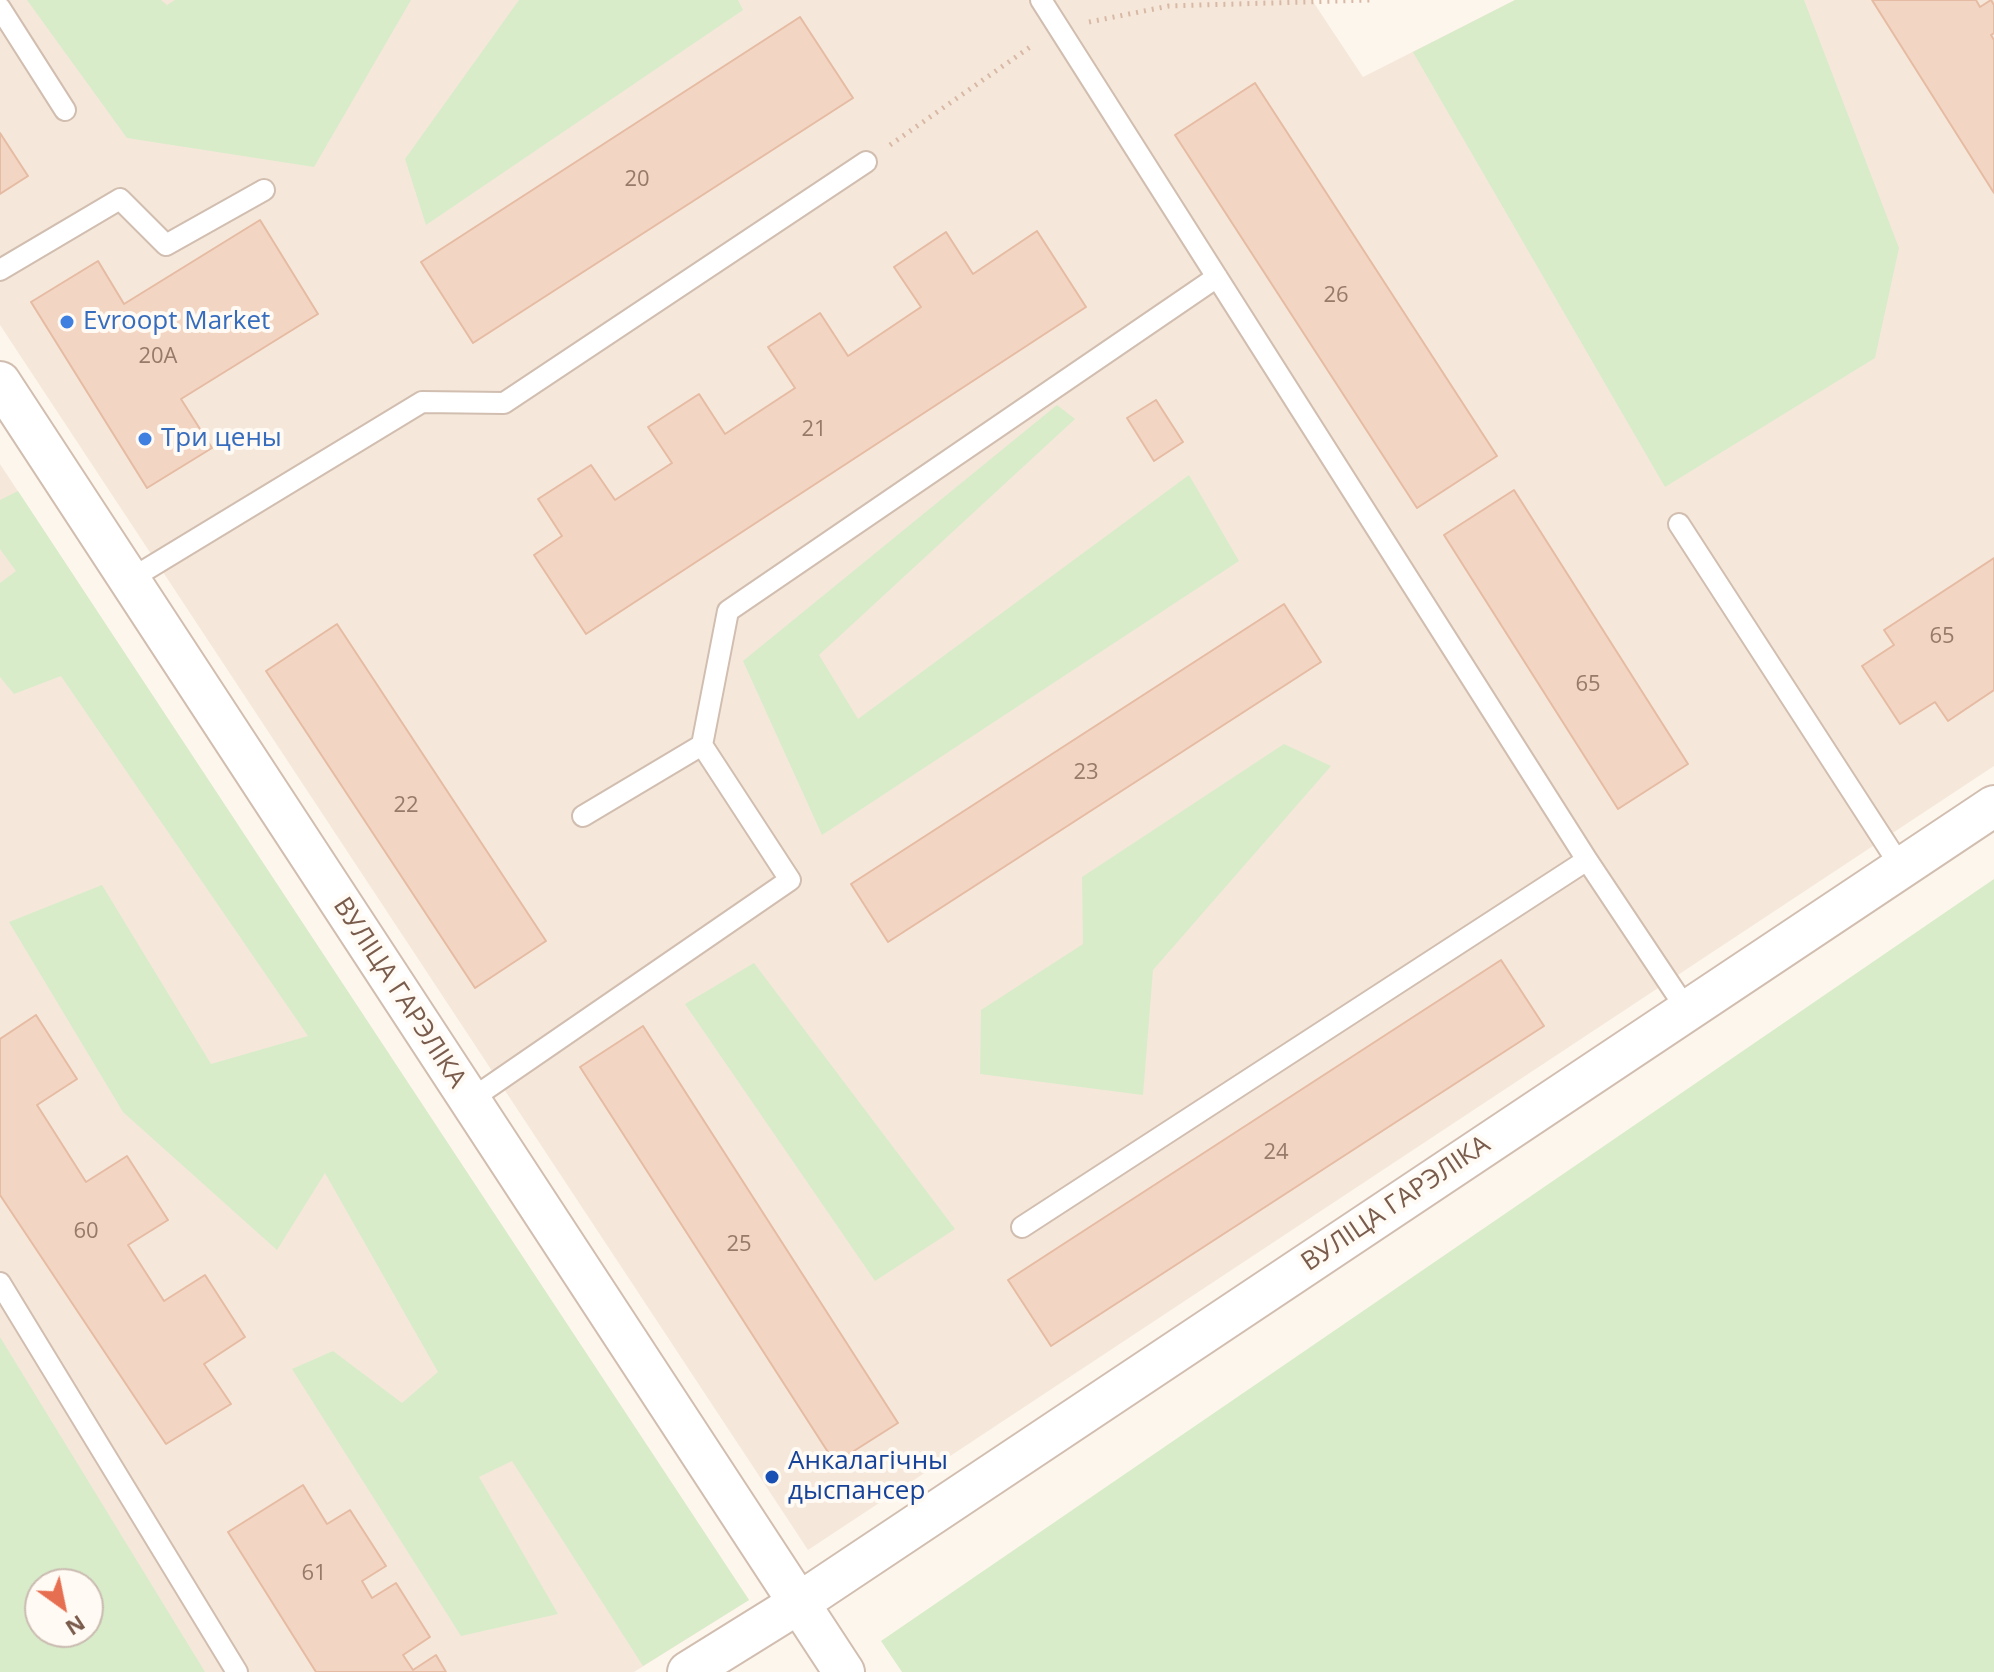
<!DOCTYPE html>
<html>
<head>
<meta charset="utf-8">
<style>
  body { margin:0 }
  #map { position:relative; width:1994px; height:1672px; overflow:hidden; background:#fdf6ec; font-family:"Open Sans",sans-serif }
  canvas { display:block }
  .north { position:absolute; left:24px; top:1568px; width:80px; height:80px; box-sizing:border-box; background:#fffaf3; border:2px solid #cabbb1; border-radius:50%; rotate:147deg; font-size:22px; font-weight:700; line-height:32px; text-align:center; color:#7a5c4d }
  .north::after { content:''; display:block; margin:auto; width:28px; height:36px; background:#e76f51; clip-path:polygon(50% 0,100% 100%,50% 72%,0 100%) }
</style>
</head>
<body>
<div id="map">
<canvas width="1994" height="1672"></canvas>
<div class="north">N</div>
</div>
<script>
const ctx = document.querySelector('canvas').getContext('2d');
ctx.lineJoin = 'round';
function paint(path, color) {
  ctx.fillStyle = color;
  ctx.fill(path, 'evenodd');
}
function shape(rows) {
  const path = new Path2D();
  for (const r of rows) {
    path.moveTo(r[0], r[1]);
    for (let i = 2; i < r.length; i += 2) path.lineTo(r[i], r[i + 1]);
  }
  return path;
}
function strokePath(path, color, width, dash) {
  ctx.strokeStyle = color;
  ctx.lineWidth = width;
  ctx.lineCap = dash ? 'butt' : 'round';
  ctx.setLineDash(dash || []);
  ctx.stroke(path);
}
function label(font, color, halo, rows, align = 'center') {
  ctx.font = font + ' "Open Sans",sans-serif';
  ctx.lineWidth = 8;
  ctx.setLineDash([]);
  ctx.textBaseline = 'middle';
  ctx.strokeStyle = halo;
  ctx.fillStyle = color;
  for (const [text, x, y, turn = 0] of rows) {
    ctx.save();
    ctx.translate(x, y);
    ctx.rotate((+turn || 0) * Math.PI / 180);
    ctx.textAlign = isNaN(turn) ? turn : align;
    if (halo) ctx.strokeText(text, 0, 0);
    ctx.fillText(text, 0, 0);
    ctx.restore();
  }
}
paint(shape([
  [0,0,1312,0,1363,77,1515,0,1994,0,1994,766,808,1550,0,325],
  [0,464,749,1600,634,1672,0,1672],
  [40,1584,88,1584,88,1632,40,1632]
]), '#f5e8da');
paint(shape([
  [27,0,161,0,167,5,175,0,411,0,314,167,127,138],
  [519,0,738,0,743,10,426,225,405,159],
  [1515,0,1804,0,1899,248,1875,358,1665,487,1413,52],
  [1057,405,1075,419,819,655,858,719,1189,475,1239,561,822,835,743,661],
  [18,491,749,1600,643,1666,512,1461,479,1477,558,1614,461,1636,292,1369,333,1351,402,1403,438,1372,325,1173,277,1250,123,1112,9,922,102,885,211,1064,308,1036,61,676,14,694,0,677,0,583,16,571,0,549,0,500],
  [1284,744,1331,766,1153,970,1143,1095,980,1074,981,1010,1083,944,1082,877],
  [1994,879,1994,1672,902,1672,881,1641],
  [754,963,955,1229,875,1281,685,1004],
  [0,1337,205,1672,0,1672],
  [40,1584,88,1584,88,1632,40,1632]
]), '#d8ecc9');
const building = shape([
  [1872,0,1976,0,1980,7,1991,0,1994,5,1994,33,1991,35,1994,40,1994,193,1872,0],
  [800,17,853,98,473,343,421,262,800,17],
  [1255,83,1497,456,1417,508,1175,135,1255,83],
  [0,133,28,176,0,194,0,133],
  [260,220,318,314,181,399,212,448,147,488,31,302,98,261,124,304,260,220],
  [1037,231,1086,307,586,634,534,555,562,536,538,499,591,465,615,500,672,463,648,427,699,394,725,434,795,388,768,347,820,313,848,356,921,307,894,267,946,232,973,274,1037,231],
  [1156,400,1183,442,1154,461,1127,418,1156,400],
  [1514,490,1688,764,1618,809,1444,535,1514,490],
  [1994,558,1994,690,1948,721,1935,702,1900,724,1862,666,1894,645,1884,630,1994,558],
  [1284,604,1321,662,888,942,851,884,1284,604],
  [337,624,546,941,475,988,266,671,337,624],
  [1501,960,1544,1026,1051,1346,1008,1280,1501,960],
  [36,1015,77,1079,37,1105,86,1182,127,1156,168,1220,128,1245,164,1301,205,1275,245,1337,204,1364,231,1404,166,1444,0,1195,0,1039,36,1015],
  [643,1026,898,1423,835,1463,580,1067,643,1026],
  [303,1485,327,1524,350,1510,386,1566,362,1581,372,1598,396,1583,430,1637,403,1655,413,1670,436,1655,446,1672,316,1672,228,1532,303,1485]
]);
paint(building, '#f3d5c3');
strokePath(building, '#e6bba3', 2);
const lane = shape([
  [0,8,65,110],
  [0,270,120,199,166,245,264,190],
  [1679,524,1901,867],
  [129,580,422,402,504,403,866,162],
  [702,745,728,611,1217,277],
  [1587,860,1687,1010],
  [470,1100,790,880,702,745,583,816],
  [1022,1227,1587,860,1041,0],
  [0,1283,237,1672]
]);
const street = shape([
  [0,382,844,1672],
  [688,1672,799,1603,1994,806]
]);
strokePath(lane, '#d1beb0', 24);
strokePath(street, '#d1beb0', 44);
strokePath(shape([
  [1089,22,1169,6,1370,0],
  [890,145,1033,45]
]), '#d9b8a5', 5, [2, 6]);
strokePath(lane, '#fff', 20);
strokePath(street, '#fff', 40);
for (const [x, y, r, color] of [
  [67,322,8,"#3f7fe0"],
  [145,439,8,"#3f7fe0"],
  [772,1477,8,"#1a4fb4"]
]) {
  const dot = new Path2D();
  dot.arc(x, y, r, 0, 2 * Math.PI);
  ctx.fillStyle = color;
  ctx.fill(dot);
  strokePath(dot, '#fffaf3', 3);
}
label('22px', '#987a6a', null, [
  ["20",637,180],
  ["26",1336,296],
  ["20А",158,357],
  ["21",814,430],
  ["65",1942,637],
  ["65",1588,685],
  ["23",1086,773],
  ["22",406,806],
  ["24",1276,1153],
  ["60",86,1232],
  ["25",739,1245],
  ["61",314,1574]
]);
label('26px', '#366cbe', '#fffaf3', [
  ["Evroopt Market",83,322],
  ["Три цены",161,439]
], 'left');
label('26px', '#7a5c4d', '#fffaf3', [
  ["ВУЛІЦА ГАРЭЛІКА",399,993,57],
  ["ВУЛІЦА ГАРЭЛІКА",1396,1204,-34]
]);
label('26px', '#164399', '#fffaf3', [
  ["Анкалагічны",788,1462],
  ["дыспансер",788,1492]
], 'left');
</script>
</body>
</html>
